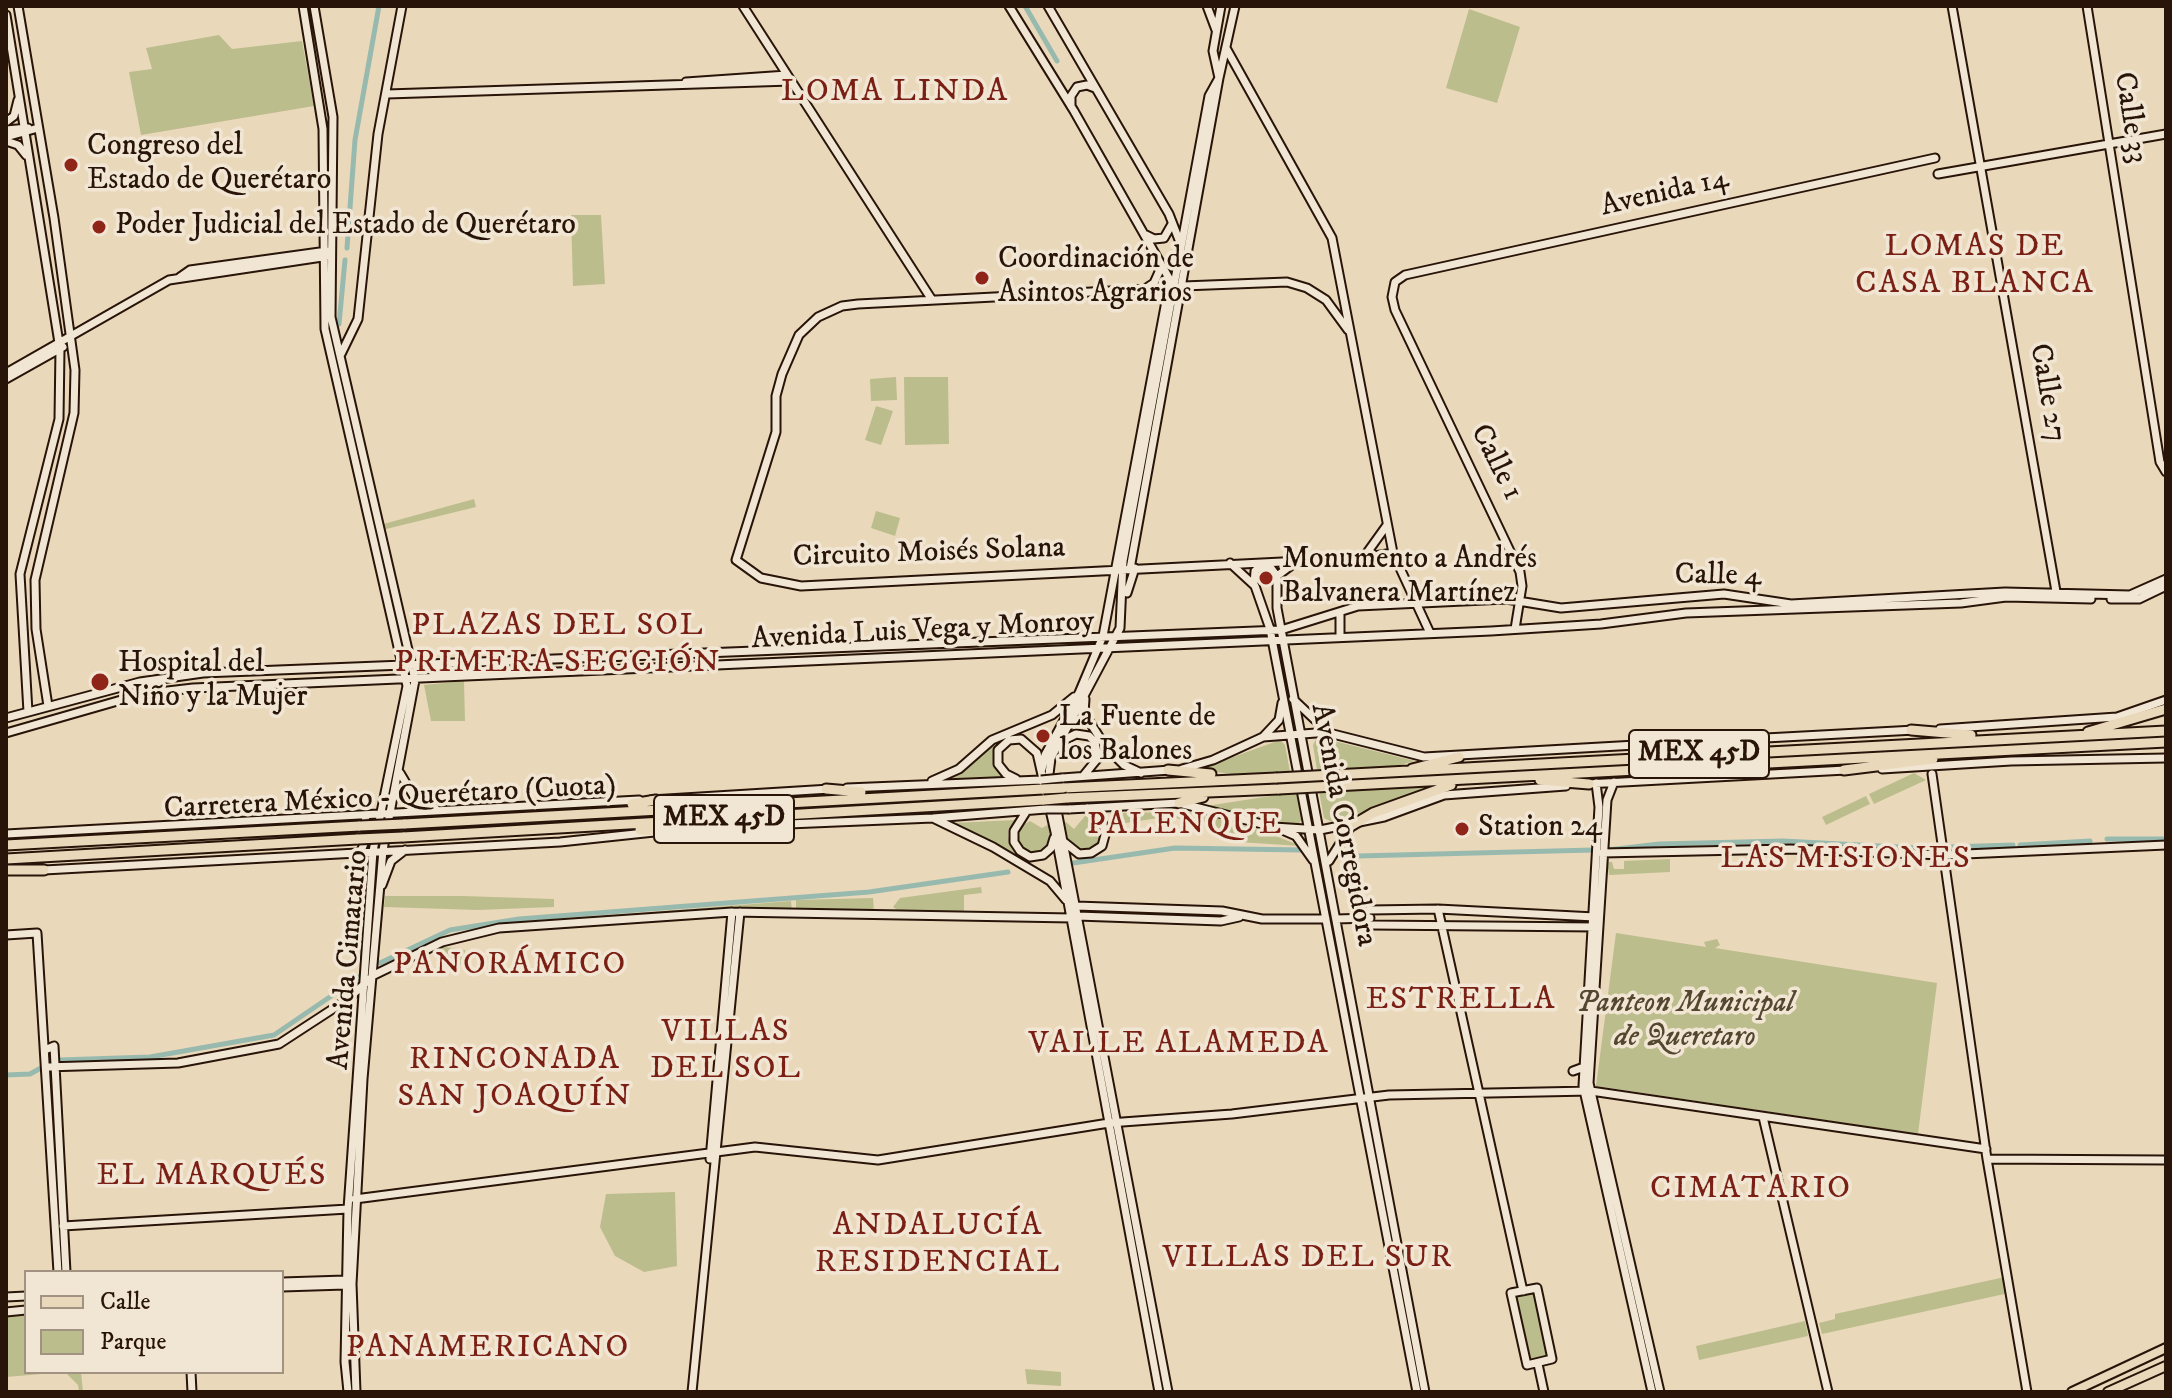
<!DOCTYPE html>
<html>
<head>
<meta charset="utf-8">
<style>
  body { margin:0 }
  #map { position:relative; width:2172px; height:1398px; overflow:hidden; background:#ead8bb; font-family:"IM FELL DW Pica",serif }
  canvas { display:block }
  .frame { position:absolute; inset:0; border:8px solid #281408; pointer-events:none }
  .legend { position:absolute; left:24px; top:1270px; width:260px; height:104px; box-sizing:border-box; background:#f1e6d3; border:2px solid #a19282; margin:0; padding:10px 14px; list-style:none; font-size:24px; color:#281408 }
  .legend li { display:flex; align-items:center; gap:16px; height:40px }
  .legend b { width:40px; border:2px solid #a19282 }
</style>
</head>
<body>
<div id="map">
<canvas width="2172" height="1398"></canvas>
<div class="frame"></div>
<ul class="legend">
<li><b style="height:10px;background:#ead8bb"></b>Calle</li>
<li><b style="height:22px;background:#bcbd8c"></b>Parque</li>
</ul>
</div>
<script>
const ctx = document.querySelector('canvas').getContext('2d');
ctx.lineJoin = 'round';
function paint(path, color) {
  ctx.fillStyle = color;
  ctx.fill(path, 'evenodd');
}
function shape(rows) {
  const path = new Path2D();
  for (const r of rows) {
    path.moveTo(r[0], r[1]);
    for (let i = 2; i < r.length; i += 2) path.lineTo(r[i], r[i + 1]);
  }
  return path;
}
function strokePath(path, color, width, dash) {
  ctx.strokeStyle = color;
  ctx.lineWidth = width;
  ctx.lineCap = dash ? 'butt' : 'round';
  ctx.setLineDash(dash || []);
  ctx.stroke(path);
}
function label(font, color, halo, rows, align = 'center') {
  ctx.font = font + ' "IM FELL DW Pica",serif';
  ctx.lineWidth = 7;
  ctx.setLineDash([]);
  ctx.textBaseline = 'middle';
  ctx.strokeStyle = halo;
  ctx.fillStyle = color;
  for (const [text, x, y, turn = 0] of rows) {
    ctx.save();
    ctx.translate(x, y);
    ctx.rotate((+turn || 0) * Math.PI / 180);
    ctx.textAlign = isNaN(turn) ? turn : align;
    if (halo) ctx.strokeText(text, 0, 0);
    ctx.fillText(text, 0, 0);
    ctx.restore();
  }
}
paint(shape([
  [1469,9,1520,27,1497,103,1446,88],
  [219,35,232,49,302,41,314,106,141,135,129,72,152,69,146,48],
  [601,215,605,284,573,286,571,215],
  [896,377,897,400,871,401,870,379],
  [904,377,948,377,949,444,905,445],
  [876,406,893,411,881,445,865,440],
  [474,499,476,507,382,530,380,525],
  [876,511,900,518,895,536,871,528],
  [1094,638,1099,641,1096,646,945,648],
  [464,681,465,721,431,721,424,685],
  [1316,739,1330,740,1415,761,1396,766,1317,770,1313,745],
  [1280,740,1285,745,1290,772,1241,775,1197,770],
  [994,744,994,761,1002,777,952,778],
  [1914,773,1926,780,1874,804,1869,794],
  [1437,785,1334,823,1324,818,1319,791],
  [1297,792,1302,820,1297,825,1206,806],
  [1866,796,1870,804,1826,825,1822,817],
  [1194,812,1263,831,1301,846,1238,842,1237,835,1208,827,1205,822,1165,817,1113,825,1110,813],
  [1096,815,1100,819,1104,841,1086,854,1068,847,1060,824,1066,822,1074,829,1085,816],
  [1016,820,1008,830,1008,836,1017,857,952,823],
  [1030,821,1042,828,1051,823,1050,842,1038,853,1026,852,1018,843,1021,826],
  [1670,859,1670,872,1609,875,1607,862,1612,862,1614,869,1624,869,1624,861],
  [981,887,982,893,964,895,964,911,900,912,893,907,900,898],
  [385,896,463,896,554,899,554,907,478,910,384,907],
  [873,898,874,911,890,913,796,913,796,900],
  [791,901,792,912,706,911,575,918],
  [1616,933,1706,947,1704,942,1717,939,1720,945,1715,948,1937,983,1918,1134,1596,1086],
  [439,946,465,950,464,965,437,961],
  [675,1192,677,1266,644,1272,615,1256,600,1227,606,1194],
  [2005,1277,2009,1293,1822,1334,1819,1323,1835,1319,1835,1314],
  [1535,1290,1550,1357,1530,1361,1514,1295],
  [26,1314,26,1372,81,1372,83,1392,79,1392,78,1385,65,1372,6,1377,6,1316],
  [1805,1321,1808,1336,1699,1360,1696,1346],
  [1025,1369,1061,1372,1061,1386,1027,1384]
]), '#bcbd8c');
strokePath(shape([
  [1025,6,1057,61],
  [347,248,355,140,379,6],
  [339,324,345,260],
  [2107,839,2166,839],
  [2020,845,2090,841],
  [1949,847,2013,845],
  [1608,850,1659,844,1783,841,1937,849],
  [1342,851,1358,856,1593,850],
  [1073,863,1175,848,1302,850],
  [374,906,376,872],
  [380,963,450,930,519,919,869,892,1008,872],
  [59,1060,150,1057,274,1035,362,975],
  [6,1075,30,1074,41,1068]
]), '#98baae', 5);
strokePath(shape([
  [1773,745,1775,768]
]), '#c3b197', 7, [7, 3.5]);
const secondary = shape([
  [18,6,54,218,75,370,74,413,35,580,36,629,48,706],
  [303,6,323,129,325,329,407,686,373,851,348,1209,345,1362,348,1392],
  [314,6,333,117,331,317,415,680,383,850,363,1079,352,1284,356,1392],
  [743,6,932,300],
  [1009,6,1074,111,1170,280,1103,636,1079,693,1045,755,1042,769],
  [1048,6,1169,214,1181,245],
  [1207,6,1216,30],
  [1952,6,2057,597],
  [2087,6,2160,462,2166,472],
  [6,15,60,349,59,419,20,574,28,712],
  [1226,48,1332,238,1393,553,1430,633],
  [686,82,787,75],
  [387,94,791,81],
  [1071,106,1071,96,1077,87,1087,85,1095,88],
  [6,122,14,116,18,100],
  [6,130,28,128],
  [6,137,38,128],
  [6,141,18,145,26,155],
  [1938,174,2166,134],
  [1146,235,1154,239,1164,238,1172,224],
  [180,277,190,270,327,251],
  [1183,286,1287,282,1307,288,1326,300,1348,330],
  [1169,288,858,304,842,306,818,317,799,335,782,374,776,396,776,432,736,560,761,578,801,586,1362,558,1393,553],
  [1145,289,1154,283,1159,272,1158,259],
  [341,354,358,319,378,134,402,6],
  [6,373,169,280,329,256],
  [6,379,63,347],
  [1364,557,1387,525],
  [1297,561,1277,576,1277,608,1425,1392],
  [1230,563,1255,586,1270,629,1417,1392],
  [1130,569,1219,78,1235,6],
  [1254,584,1255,571,1261,566,1271,568,1277,576],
  [1127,593,1135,568],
  [2111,599,2139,599,2166,586],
  [1340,613,1340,637],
  [1515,629,1522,586,1520,572,1395,310,1392,297,1395,282,1405,275,1935,158],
  [1085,699,1084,713,1105,746,1124,765,1141,773],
  [1293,699,1329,733],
  [6,718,140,682,203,673,1281,630,1358,606,1506,599,1561,608,1724,594,1791,604,2005,592,2130,595,2166,579],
  [1940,729,2117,717,2166,700],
  [6,733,142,694,193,688,1491,631,1601,624,1686,613,1961,603,2006,597,2091,599],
  [1264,736,1279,720,1282,703],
  [1060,742,1076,734,1089,736,1095,742,1098,758,1084,775],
  [1672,743,1915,730],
  [1182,769,1213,760,1263,737,1316,733,1329,733,1424,757,1636,745],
  [1882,769,2011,761,2166,758],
  [400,773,416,800,435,808],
  [1932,774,1987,1159,2027,1392],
  [1062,778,1170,770],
  [1016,779,1006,774,998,764,998,750,1009,740,1021,739,1037,753,1055,832,1159,1392],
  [932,781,959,769,992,740,1052,715,1074,697],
  [1614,782,1607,800,1589,1083,1660,1392],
  [1596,783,1599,807,1583,1086,1652,1392],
  [1586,784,1846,770],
  [847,788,1041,780],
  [1053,793,1049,774,1051,758,1120,628,1123,561,1209,96,1219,78,1213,51,1221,6],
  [651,800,830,789],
  [1056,805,1168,1392],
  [1069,809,1179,803,1274,827,1320,830,1384,817,1444,795,1566,786],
  [1026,812,1014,831,1014,842,1020,851,1030,857,1043,855,1051,848,1054,838],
  [935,819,993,847,1050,881,1066,900],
  [1280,829,1296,836,1313,860],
  [6,834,639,800],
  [1064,842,1079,854,1091,853,1102,846,1105,835,1103,824,1087,808],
  [361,851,368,834,365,815],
  [1602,853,1790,849,1943,855,2166,845],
  [1329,861,1351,826],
  [44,870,560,842,692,828,933,818,1046,809],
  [382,885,391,861,405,850],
  [1076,906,1222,911,1262,919,1326,919],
  [1438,909,1523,1291],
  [1369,910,1438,909,1595,917],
  [1077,916,1221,921,1239,917],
  [1336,919,1370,918],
  [1371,925,1597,927],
  [6,935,37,933,58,1272],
  [45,1050,54,1046,66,1272],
  [46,1067,178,1063,279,1044,348,999,374,975,442,942,499,928,732,912,1072,918],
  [1573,1071,1584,1067],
  [1763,1117,1828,1392],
  [710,1159,732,912],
  [1987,1159,2166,1160],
  [355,1199,755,1147,878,1160,1109,1123,1232,1114,1389,1095,1591,1091,1986,1149],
  [63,1226,348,1209],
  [282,1282,345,1280],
  [282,1287,345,1285],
  [1537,1288,1552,1359,1527,1365,1511,1293,1537,1288],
  [6,1297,26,1296],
  [6,1312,26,1310],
  [1538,1364,1544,1392],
  [191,1372,192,1392],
  [692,1392,740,912]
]);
const primary = shape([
  [2072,1392,2166,1348],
  [2108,1392,2166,1366]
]);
const highway = shape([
  [1911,730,1971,735],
  [2088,732,2166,709],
  [1633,745,1714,748],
  [1412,769,1459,757],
  [1168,770,1211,774],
  [1844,770,1933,759],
  [1333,775,2166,731],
  [1540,780,1589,784],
  [1334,786,2166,742],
  [1063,788,1276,778],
  [826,789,861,792],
  [1067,798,1279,789],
  [1179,803,1203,797],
  [632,804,656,800],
  [404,824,1043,789],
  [1351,826,1373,813,1451,785],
  [640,830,658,831],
  [403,837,1044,800],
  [6,845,360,826],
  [6,859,358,839],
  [6,870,44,870]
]);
strokePath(secondary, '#281408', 11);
strokePath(primary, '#281408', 12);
strokePath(highway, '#281408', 13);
strokePath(secondary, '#f1e6d3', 7);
strokePath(primary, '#ead8bb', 8);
strokePath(highway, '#ead8bb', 9);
const secondaryBridge = shape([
  [1041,780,1062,778],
  [1046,809,1069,809]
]);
const highwayBridge = shape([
  [1276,778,1333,775],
  [1043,789,1063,788],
  [1279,789,1334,786],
  [1044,800,1067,798],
  [360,826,404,824],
  [358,839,403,837]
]);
strokePath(secondaryBridge, '#281408', 11, []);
strokePath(highwayBridge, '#281408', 13, []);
strokePath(secondaryBridge, '#f1e6d3', 7);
strokePath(highwayBridge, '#ead8bb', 9);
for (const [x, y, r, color] of [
  [71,165,8,"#8f2418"],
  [99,227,8,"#8f2418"],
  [982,278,8,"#8f2418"],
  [1266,578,8,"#8f2418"],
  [100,682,10,"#8f2418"],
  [1043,736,8,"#8f2418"],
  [1462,829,8,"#8f2418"]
]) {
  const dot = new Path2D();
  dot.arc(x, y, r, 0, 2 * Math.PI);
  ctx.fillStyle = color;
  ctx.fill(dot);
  strokePath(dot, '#f1e6d3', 3);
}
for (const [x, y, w] of [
  [1699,754,140],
  [724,819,140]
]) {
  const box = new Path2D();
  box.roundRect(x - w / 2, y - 24, w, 48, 6);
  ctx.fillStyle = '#f1e6d3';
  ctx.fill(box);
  strokePath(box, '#281408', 2);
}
label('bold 28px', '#281408', null, [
  ["MEX 45D",1699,754],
  ["MEX 45D",724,819]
]);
label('30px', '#281408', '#f1e6d3', [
  ["Calle 33",2129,118,81],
  ["Avenida 14",1665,194,-13],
  ["Calle 27",2046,393,80],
  ["Calle 1",1495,463,63],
  ["Circuito Moisés Solana",929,554,-2],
  ["Calle 4",1718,577,1],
  ["Avenida Luis Vega y Monroy",923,632,-3],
  ["Carretera México - Querétaro (Cuota)",390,799,-3],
  ["Avenida Corregidora",1342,825,79],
  ["Avenida Cimatario",350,960,-85]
]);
label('30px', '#281408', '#f1e6d3', [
  ["Congreso del",87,148],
  ["Estado de Querétaro",87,182],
  ["Poder Judicial del Estado de Querétaro",115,227],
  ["Coordinación de",998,261],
  ["Asintos Agrarios",998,295],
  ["Monumento a Andrés",1282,561],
  ["Balvanera Martínez",1282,595],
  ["Hospital del",118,665],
  ["Niño y la Mujer",118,699],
  ["La Fuente de",1059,719],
  ["los Balones",1059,753],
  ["Station 24",1478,829]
], 'left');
label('italic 30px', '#544730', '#f1e6d3', [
  ["Panteon Municipal",1685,1005],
  ["de Queretaro",1685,1039]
]);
ctx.letterSpacing = '2px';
label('32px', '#7a1f14', '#f1e6d3', [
  ["LOMA LINDA",895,93],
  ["LOMAS DE",1975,248],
  ["CASA BLANCA",1975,285],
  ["PLAZAS DEL SOL",558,627],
  ["PRIMERA SECCIÓN",558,664],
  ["PALENQUE",1185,826],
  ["LAS MISIONES",1846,860],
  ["PANORÁMICO",510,966],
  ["ESTRELLA",1461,1001],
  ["VILLAS",726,1033],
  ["DEL SOL",726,1070],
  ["VALLE ALAMEDA",1179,1045],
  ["RINCONADA",515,1061],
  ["SAN JOAQUÍN",515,1098],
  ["EL MARQUÉS",212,1177],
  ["CIMATARIO",1751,1190],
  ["ANDALUCÍA",938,1227],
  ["RESIDENCIAL",938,1264],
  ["VILLAS DEL SUR",1308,1259],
  ["PANAMERICANO",488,1349]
]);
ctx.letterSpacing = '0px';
</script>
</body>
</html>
